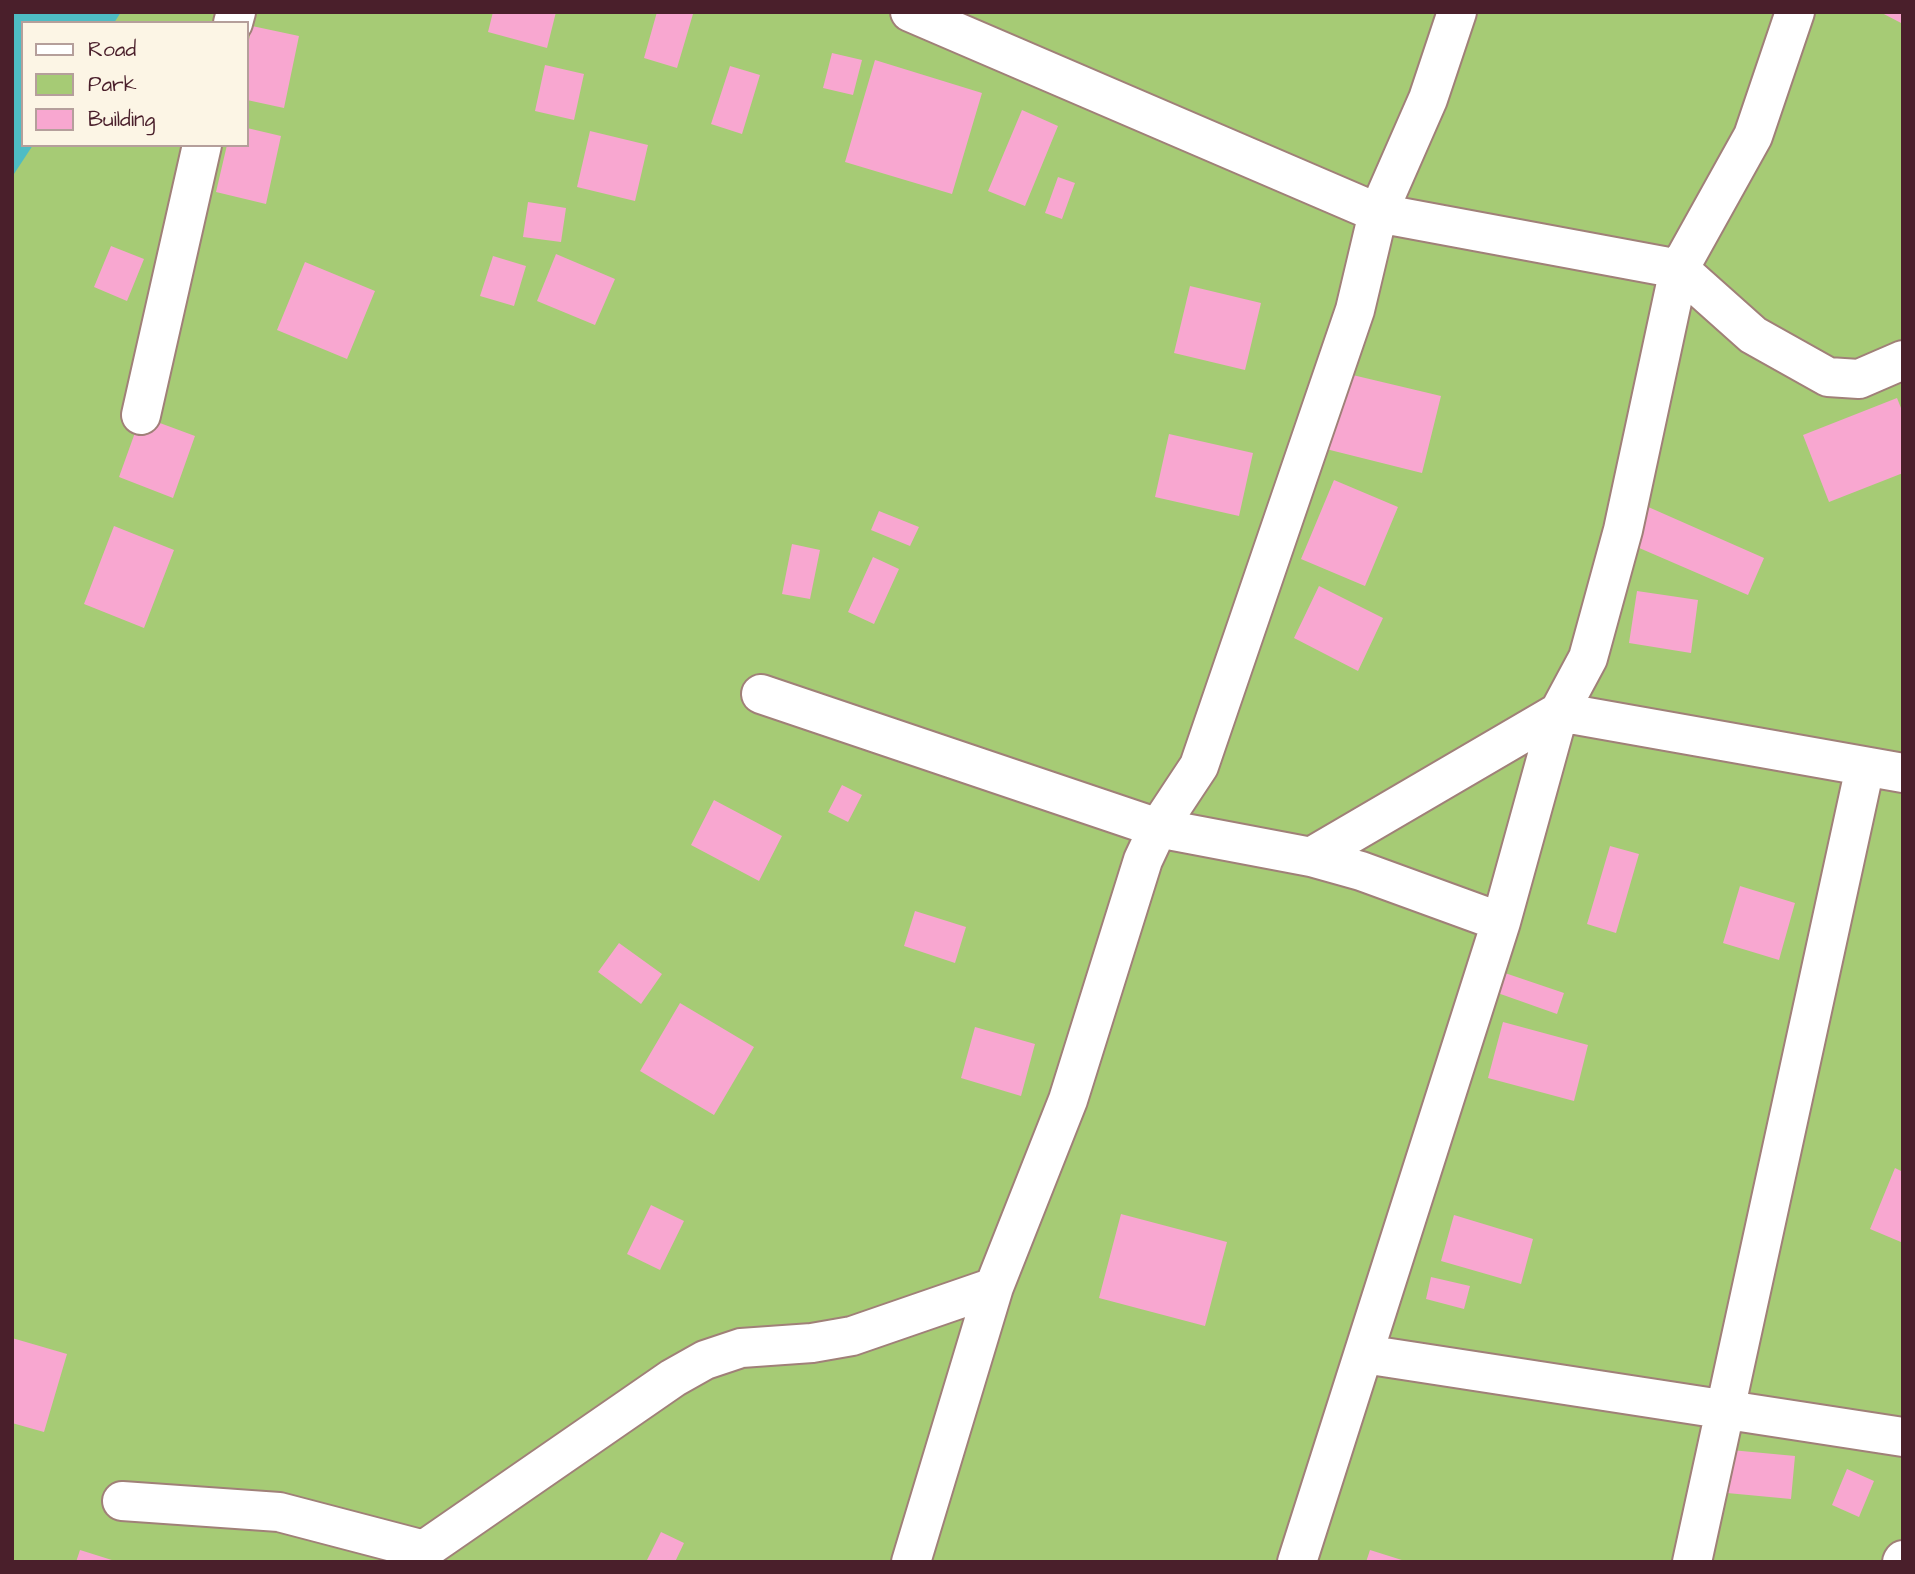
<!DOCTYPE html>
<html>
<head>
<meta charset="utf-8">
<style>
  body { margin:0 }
  #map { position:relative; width:1915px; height:1574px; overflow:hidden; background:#f5e1c6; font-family:"Architects Daughter",sans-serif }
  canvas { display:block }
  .frame { position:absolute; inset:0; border:14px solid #4a1f2b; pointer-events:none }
  .legend { position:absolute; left:21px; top:21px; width:228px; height:126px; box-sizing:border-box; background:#fcf5e5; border:2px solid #b59f9b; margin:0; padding:9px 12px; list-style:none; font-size:21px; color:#4a1f2b }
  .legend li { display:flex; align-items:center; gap:14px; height:35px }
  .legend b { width:35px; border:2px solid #b59f9b }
</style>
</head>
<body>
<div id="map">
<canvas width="1915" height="1574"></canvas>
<div class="frame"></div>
<ul class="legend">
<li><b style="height:9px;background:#fff"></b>Road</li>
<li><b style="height:19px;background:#a6cb75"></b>Park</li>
<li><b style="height:19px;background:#f8a7d0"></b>Building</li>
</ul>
</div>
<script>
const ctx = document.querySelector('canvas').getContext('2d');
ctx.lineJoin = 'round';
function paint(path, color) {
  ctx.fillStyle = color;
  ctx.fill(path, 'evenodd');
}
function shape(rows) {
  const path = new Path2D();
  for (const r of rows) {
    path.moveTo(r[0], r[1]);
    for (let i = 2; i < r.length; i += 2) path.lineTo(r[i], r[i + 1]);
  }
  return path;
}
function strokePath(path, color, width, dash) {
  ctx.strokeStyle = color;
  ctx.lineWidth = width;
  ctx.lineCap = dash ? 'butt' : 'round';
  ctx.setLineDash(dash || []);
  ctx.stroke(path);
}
paint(shape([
  [12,12,1903,12,1903,1562,12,1562],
  [23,23,247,23,247,145,23,145]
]), '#a6cb75');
paint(shape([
  [12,12,121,12,114,23,23,23,23,145,33,145,12,177]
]), '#4ebcc4');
paint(shape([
  [493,12,556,12,547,48,488,32],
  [657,12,693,14,677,68,644,58],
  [1880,12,1903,12,1903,24],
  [252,26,299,36,284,108,247,100,247,49],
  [832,53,862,60,853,95,823,88],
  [875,60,982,93,952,194,845,162],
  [545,65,584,74,574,120,535,111],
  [730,66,760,75,742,134,711,124],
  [1022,110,1058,126,1025,206,988,191],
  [247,128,281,136,266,204,216,192,227,145,247,145],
  [590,131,648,145,635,201,577,187],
  [1058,177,1075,183,1062,219,1045,213],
  [528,202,566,208,561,242,523,237],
  [111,246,144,259,127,301,94,287],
  [556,254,615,279,595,325,537,301],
  [493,256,526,266,514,306,480,296],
  [305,262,375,291,347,359,277,330],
  [1190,286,1261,303,1245,370,1174,353],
  [1340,372,1441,396,1422,473,1322,448],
  [1897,398,1903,413,1903,473,1829,502,1803,435],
  [141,416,195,436,173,498,119,477],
  [1169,434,1253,453,1239,516,1155,497],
  [1334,480,1398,507,1365,586,1301,559],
  [1646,506,1764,558,1748,595,1630,544],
  [879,511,919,527,910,546,871,530],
  [114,526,174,550,144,628,84,604],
  [792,544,820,550,810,599,782,594],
  [873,557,899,569,874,624,848,612],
  [1319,586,1383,618,1358,671,1294,638],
  [1637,591,1698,600,1691,653,1629,643],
  [842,785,862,795,848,822,828,812],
  [714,800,782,836,759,881,691,845],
  [1610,846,1639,854,1616,933,1587,924],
  [1740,886,1795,903,1779,960,1723,943],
  [915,911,966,927,955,963,904,946],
  [619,943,662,974,641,1004,598,972],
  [1499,971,1564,993,1557,1014,1492,991],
  [680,1003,754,1047,714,1115,640,1071],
  [1503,1022,1588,1045,1574,1101,1488,1078],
  [975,1027,1035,1044,1021,1096,961,1078],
  [1895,1168,1903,1172,1901,1242,1870,1229],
  [651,1205,684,1221,660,1270,627,1254],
  [1121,1214,1227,1242,1205,1326,1099,1298],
  [1454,1215,1533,1239,1521,1284,1441,1261],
  [1431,1277,1470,1286,1464,1309,1426,1299],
  [12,1338,67,1354,44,1432,12,1423],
  [1731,1450,1795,1456,1791,1499,1727,1493],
  [1847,1469,1874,1481,1859,1517,1832,1505],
  [661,1532,684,1543,675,1562,646,1562],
  [80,1550,115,1561,115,1562,76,1562],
  [1370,1550,1405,1561,1404,1562,1366,1562]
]), '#f8a7d0');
const minor = shape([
  [910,12,1378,213,1679,269,1753,335,1828,377,1859,379,1903,360],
  [233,23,236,12],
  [141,415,202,145],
  [761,694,1158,828,1311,857,1361,871,1501,922],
  [1311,857,1559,712,1903,773],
  [1364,1354,1903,1437],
  [122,1501,279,1512,424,1550],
  [419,1562,424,1550,673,1378,705,1360,741,1348,812,1343,852,1336,994,1287],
  [911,1562,994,1287,1068,1100,1143,860,1158,828,1199,766,1355,310,1378,213,1428,99,1457,12],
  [1297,1562,1501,922,1559,712,1588,658,1623,530,1679,269,1753,136,1795,12],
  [1692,1562,1865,767],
  [1902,1562,1903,1560]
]);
strokePath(minor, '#a08078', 42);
strokePath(minor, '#fff', 38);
</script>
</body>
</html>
